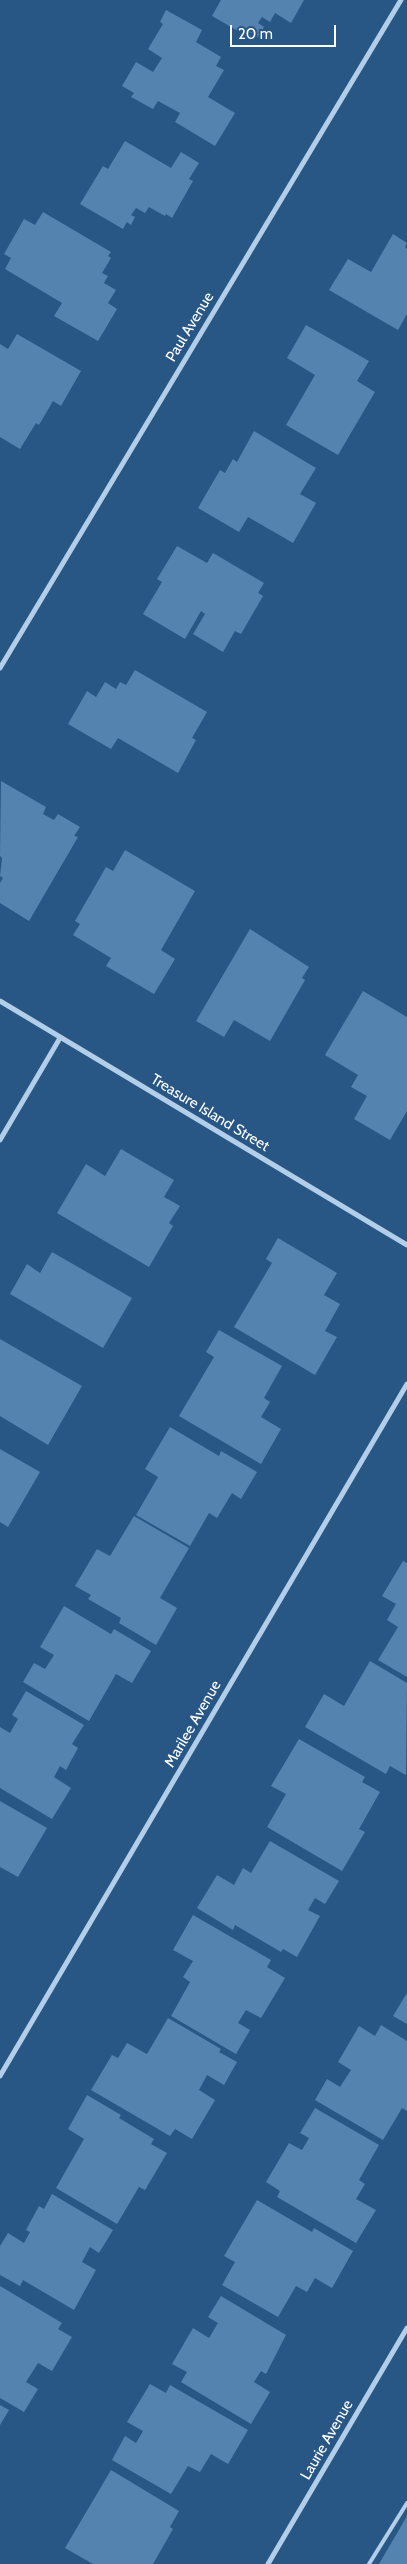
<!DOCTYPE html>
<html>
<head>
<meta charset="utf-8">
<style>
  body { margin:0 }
  #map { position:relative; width:407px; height:2564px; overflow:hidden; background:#285786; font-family:Cabin,sans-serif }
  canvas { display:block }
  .scale { position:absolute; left:230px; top:25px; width:106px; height:22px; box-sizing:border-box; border:2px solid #fff; border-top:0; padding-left:6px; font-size:15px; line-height:18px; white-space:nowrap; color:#fff; -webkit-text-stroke:4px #285786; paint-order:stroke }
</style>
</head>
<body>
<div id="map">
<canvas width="407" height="2564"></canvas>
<div class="scale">20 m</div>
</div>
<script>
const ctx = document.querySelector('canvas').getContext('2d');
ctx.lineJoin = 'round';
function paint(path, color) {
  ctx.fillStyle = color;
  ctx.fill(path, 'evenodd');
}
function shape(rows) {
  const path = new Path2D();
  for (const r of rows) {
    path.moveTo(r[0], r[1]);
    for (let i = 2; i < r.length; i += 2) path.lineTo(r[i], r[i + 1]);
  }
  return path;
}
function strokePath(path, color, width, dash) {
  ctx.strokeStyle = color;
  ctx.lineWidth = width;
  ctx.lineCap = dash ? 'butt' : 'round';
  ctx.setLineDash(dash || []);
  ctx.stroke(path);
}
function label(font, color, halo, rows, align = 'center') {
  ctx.font = font + ' Cabin,sans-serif';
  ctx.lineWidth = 5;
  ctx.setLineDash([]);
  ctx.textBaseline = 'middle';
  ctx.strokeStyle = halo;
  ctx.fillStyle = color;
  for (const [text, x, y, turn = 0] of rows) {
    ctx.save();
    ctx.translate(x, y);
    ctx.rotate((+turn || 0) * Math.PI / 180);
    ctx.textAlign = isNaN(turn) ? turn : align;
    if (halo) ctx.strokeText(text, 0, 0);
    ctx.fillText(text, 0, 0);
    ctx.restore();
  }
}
paint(shape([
  [221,0,304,0,291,23,275,13,270,22,262,17,258,23,264,27,258,37,240,26,238,31,212,16],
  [166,10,202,30,196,42,221,57,216,66,224,70,208,97,235,113,215,146,175,122,180,113,158,101,153,109,131,97,134,93,122,86,136,62,153,72,162,58,148,49,163,24,160,22],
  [125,141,171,168,181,152,199,163,189,179,193,181,172,218,166,214,165,216,149,207,145,213,136,208,131,215,135,217,131,225,127,222,123,229,80,204,103,166,108,169],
  [43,212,111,252,108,256,111,258,102,273,108,276,104,283,116,290,108,303,117,309,98,341,54,316,62,303,5,269,11,258,4,254,24,219,35,225],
  [393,234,407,243,405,247,407,249,407,314,398,330,329,290,348,259,371,272],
  [306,325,369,361,357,381,375,392,338,455,286,425,315,375,287,358],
  [17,334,81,371,61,406,53,401,39,425,36,423,20,449,0,437,0,344,8,349],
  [254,431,316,468,300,494,316,503,293,543,248,517,239,532,198,508,220,470,225,473,233,459,237,462],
  [177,546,207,563,213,553,264,583,258,593,263,596,241,634,235,631,223,652,193,634,205,614,201,611,185,639,143,614,162,582,157,579],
  [135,670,207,712,192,738,196,740,178,773,118,738,111,749,68,724,87,691,96,697,105,682,116,689,120,682,126,685],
  [1,781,46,807,43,814,54,820,58,814,80,827,74,836,78,837,29,921,0,903,0,883,3,878,0,876,2,858,0,856],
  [125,850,195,891,161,950,175,959,154,994,106,966,111,958,73,935,80,924,75,921,106,867,113,871],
  [250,929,309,967,302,978,305,980,270,1041,234,1020,224,1037,196,1021],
  [363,991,407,1017,407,1111,390,1140,354,1119,367,1096,351,1087,358,1075,325,1055],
  [121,1149,174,1180,164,1197,180,1206,169,1223,173,1226,149,1267,57,1213,86,1164,105,1176],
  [278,1238,337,1273,324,1295,340,1304,325,1331,337,1337,315,1375,234,1327,272,1263,266,1259],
  [52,1252,132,1298,103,1348,10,1294,27,1264,40,1273],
  [219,1330,282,1366,264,1398,270,1402,261,1417,281,1429,261,1464,179,1416,214,1357,206,1352],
  [0,1339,82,1386,48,1445,0,1416],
  [170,1427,219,1456,221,1451,257,1472,241,1499,232,1493,217,1518,209,1513,190,1546,136,1515,158,1477,145,1469],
  [0,1449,40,1472,8,1527,0,1522],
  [134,1516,189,1548,160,1598,177,1608,156,1645,119,1623,121,1618,88,1599,91,1595,75,1586,97,1549,110,1556],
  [403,1561,407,1563,407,1677,378,1660,398,1627,387,1620,396,1604,382,1596],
  [64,1606,111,1634,114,1629,151,1651,132,1683,116,1674,89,1721,23,1682,34,1663,45,1669,54,1655,40,1647],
  [370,1661,407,1683,406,1775,390,1766,386,1774,305,1727,324,1694,344,1706],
  [26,1691,84,1725,72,1744,78,1748,66,1770,60,1766,54,1777,71,1788,52,1819,0,1788,0,1727,10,1733,18,1719,12,1715],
  [299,1739,365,1777,362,1782,380,1792,359,1829,365,1832,342,1871,267,1827,286,1794,271,1786],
  [0,1801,47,1828,18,1877,0,1867],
  [270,1841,339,1881,325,1904,315,1898,308,1910,320,1916,297,1957,283,1949,281,1952,235,1925,233,1930,197,1908,217,1875,234,1885,243,1868,251,1873],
  [193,1915,271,1960,267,1967,285,1978,261,2018,246,2010,238,2023,250,2030,236,2054,171,2016,190,1982,183,1977,193,1961,173,1950],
  [407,1993,407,2024,393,2016],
  [168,2018,221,2049,219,2052,237,2062,224,2085,207,2075,199,2090,215,2100,192,2139,175,2129,170,2136,91,2090,112,2055,118,2058,127,2043,147,2054],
  [381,2025,407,2041,407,2111,402,2108,383,2140,315,2100,327,2079,340,2087,351,2070,338,2062,359,2026,375,2036],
  [87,2095,121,2115,119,2118,154,2139,151,2144,167,2153,145,2190,139,2187,117,2224,56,2188,84,2139,68,2129],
  [315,2108,379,2145,359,2180,365,2184,356,2199,376,2210,356,2243,277,2197,280,2191,266,2182,289,2143,302,2150,309,2138,300,2133],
  [52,2194,113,2230,99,2253,90,2247,82,2262,96,2270,74,2310,23,2280,20,2286,0,2275,0,2246,8,2233,24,2243,30,2232,26,2230,39,2206,44,2209],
  [257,2200,312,2232,314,2228,353,2251,332,2288,315,2278,307,2292,296,2286,278,2317,222,2285,235,2262,224,2256],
  [0,2286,62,2323,58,2329,72,2337,52,2371,38,2363,26,2382,38,2389,24,2412,0,2398],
  [221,2296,286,2335,266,2374,261,2371,254,2382,270,2392,251,2424,181,2382,187,2372,172,2364,193,2328,209,2338,218,2323,208,2317],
  [150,2384,166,2393,170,2385,248,2430,228,2464,211,2454,200,2472,188,2466,171,2494,112,2460,125,2436,136,2443,143,2431,127,2422],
  [0,2405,9,2410,0,2425],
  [111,2470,179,2511,170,2527,173,2529,153,2564,93,2564,65,2548],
  [407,2516,407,2564,379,2564]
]), '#5483af');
strokePath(shape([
  [369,2564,407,2503]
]), '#b3cee8', 4);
strokePath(shape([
  [0,668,401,0],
  [0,1001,407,1245],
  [0,1140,60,1038],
  [0,2076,407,1384],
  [268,2564,407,2328]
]), '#b3cee8', 5);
label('15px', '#fff', '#285786', [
  ["Paul Avenue",190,327,-59],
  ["Treasure Island Street",210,1113,31],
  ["Marilee Avenue",193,1724,-60],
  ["Laurie Avenue",327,2440,-60]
]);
</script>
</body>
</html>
